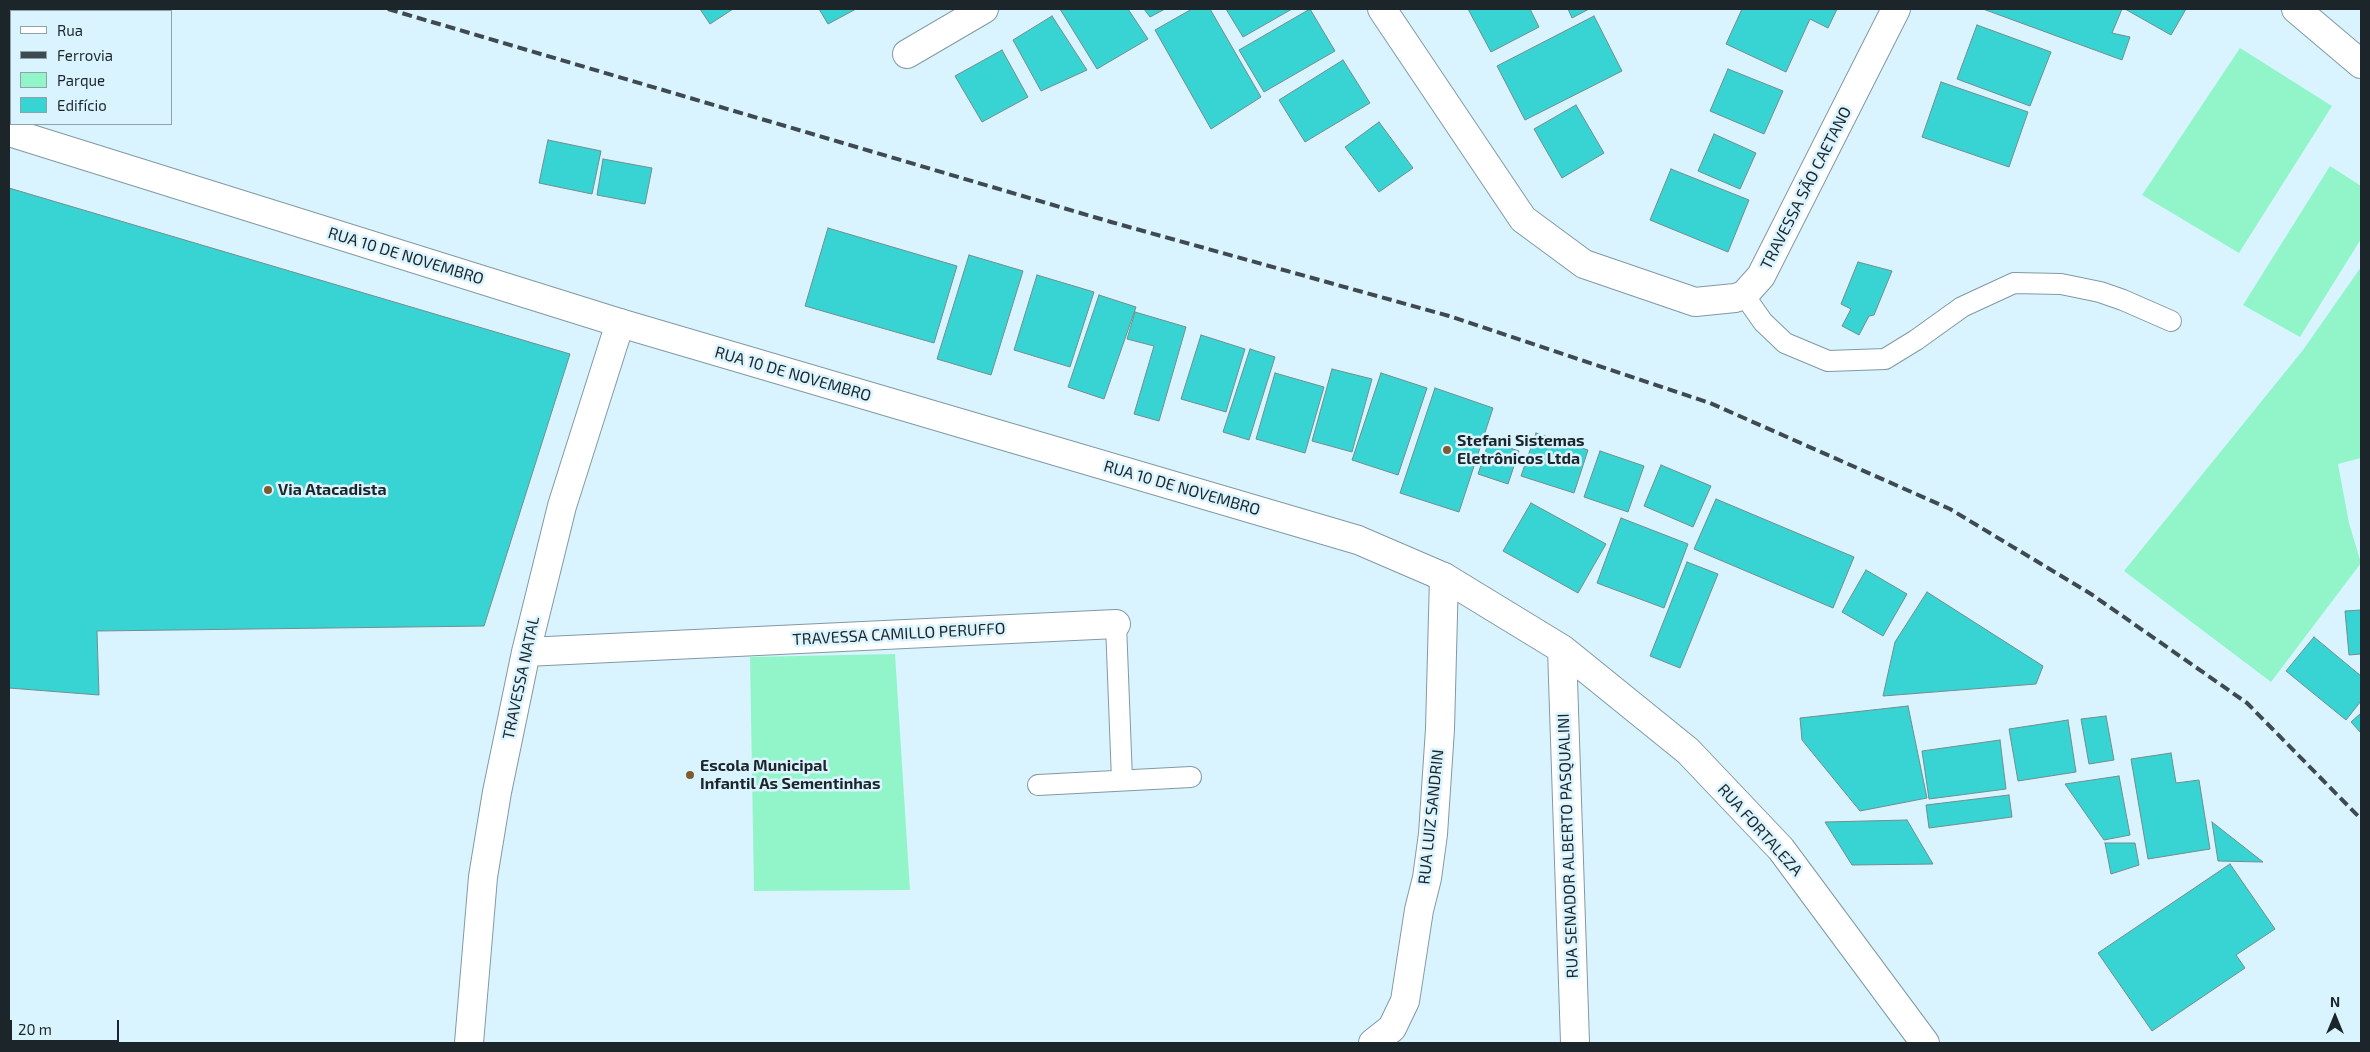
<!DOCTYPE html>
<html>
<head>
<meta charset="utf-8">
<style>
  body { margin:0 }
  #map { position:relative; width:2370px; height:1052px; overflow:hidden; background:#daf4ff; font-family:"Exo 2",sans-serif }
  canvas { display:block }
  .frame { position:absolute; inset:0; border:10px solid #1c262a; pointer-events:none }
  .legend { position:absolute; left:10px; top:10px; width:162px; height:115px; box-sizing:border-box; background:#daf4ff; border:1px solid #8ea2aa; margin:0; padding:6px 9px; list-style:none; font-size:15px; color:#1c262a }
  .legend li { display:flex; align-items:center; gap:10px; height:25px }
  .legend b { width:25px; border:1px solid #8ea2aa }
  .north { position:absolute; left:2310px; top:992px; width:50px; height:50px; -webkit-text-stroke:4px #daf4ff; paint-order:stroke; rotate:0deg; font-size:14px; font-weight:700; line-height:20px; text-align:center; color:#1c262a }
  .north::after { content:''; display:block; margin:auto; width:18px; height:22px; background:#1c262a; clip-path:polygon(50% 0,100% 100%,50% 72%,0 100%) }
  .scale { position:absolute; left:10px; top:1020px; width:109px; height:22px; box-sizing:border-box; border:2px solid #1c262a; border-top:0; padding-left:6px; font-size:15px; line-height:18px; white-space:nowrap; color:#1c262a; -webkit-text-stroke:4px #daf4ff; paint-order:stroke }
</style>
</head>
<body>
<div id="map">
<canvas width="2370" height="1052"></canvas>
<div class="frame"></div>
<ul class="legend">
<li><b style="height:6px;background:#fff"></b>Rua</li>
<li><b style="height:6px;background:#3e4a50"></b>Ferrovia</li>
<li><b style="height:14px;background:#92f5ca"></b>Parque</li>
<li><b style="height:14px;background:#37d4d3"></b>Edifício</li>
</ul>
<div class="north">N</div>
<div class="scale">20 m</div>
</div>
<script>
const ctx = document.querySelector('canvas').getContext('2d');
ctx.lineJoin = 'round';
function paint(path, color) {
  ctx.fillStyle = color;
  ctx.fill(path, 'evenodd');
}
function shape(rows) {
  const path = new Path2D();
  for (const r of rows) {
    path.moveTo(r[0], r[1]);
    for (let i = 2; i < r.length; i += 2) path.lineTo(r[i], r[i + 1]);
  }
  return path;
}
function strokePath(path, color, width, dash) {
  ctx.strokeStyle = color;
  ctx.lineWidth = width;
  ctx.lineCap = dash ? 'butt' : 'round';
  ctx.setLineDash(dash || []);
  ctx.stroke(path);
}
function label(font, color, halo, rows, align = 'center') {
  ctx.font = font + ' "Exo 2",sans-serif';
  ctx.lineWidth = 5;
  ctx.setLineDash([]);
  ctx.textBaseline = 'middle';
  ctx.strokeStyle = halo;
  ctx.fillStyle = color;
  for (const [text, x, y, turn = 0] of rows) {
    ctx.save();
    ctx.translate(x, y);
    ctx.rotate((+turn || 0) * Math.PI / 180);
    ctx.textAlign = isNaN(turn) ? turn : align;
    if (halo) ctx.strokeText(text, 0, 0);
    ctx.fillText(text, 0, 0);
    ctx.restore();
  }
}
paint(shape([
  [2240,48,2332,106,2239,253,2142,195],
  [2330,166,2361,186,2361,239,2300,337,2243,305],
  [2361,267,2361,458,2338,464,2349,523,2361,563,2271,682,2124,571,2303,350],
  [895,654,910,890,754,891,750,657]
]), '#92f5ca');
const building = shape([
  [700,9,733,9,710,24,700,9],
  [819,9,856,9,828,24,819,9],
  [1060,9,1128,9,1148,39,1097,69,1060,9],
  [1144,9,1165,9,1150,17,1144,9],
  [1192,9,1210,9,1261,97,1211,129,1155,30,1192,9],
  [1226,9,1292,9,1243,37,1226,9],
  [1310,9,1335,51,1264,92,1239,50,1310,9],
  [1468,9,1530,9,1539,27,1491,52,1468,9],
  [1568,9,1589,9,1572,18,1568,9],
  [1742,9,1837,9,1828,28,1810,19,1786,72,1726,44,1742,9],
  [1983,9,2122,9,2112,33,2130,37,2122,60,1983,9],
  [2125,9,2186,9,2171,35,2125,9],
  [1052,16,1087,70,1041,91,1013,40,1052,16],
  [1594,16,1622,71,1525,120,1497,66,1594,16],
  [1977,25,2051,52,2030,106,1957,79,1977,25],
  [1002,50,1028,97,982,122,955,76,1002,50],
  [1343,60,1370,103,1305,142,1279,100,1343,60],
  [1728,69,1783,91,1764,134,1710,111,1728,69],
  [1941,82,2028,112,2009,167,1922,137,1941,82],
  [1576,105,1604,153,1562,178,1534,129,1576,105],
  [1379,122,1413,168,1379,192,1345,147,1379,122],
  [1714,134,1756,153,1740,189,1698,171,1714,134],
  [548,140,601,151,592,194,539,183,548,140],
  [603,159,652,168,645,204,597,195,603,159],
  [1671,169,1749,200,1728,252,1650,220,1671,169],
  [9,188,570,354,484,626,97,631,99,695,9,688,9,188],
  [828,228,957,266,934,343,805,306,828,228],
  [969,255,1023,271,991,375,937,359,969,255],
  [1858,262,1892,271,1874,315,1869,316,1859,335,1842,326,1851,309,1841,304,1858,262],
  [1037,275,1094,292,1070,367,1014,350,1037,275],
  [1099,295,1136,307,1104,399,1068,387,1099,295],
  [1135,312,1186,327,1159,421,1134,414,1154,346,1127,339,1135,312],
  [1201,335,1245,349,1226,412,1181,399,1201,335],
  [1250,349,1275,357,1249,440,1223,432,1250,349],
  [1332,369,1372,379,1352,452,1312,441,1332,369],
  [1275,373,1324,387,1305,453,1256,439,1275,373],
  [1381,373,1427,388,1398,475,1352,460,1381,373],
  [1435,388,1493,408,1459,512,1400,493,1435,388],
  [1536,433,1588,450,1574,493,1521,476,1536,433],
  [1489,441,1519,451,1508,484,1478,474,1489,441],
  [1600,451,1644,466,1628,512,1584,497,1600,451],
  [1661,465,1711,486,1693,527,1644,506,1661,465],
  [1716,499,1854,557,1833,608,1694,549,1716,499],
  [1531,503,1606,544,1578,593,1503,551,1531,503],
  [1621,518,1688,544,1664,608,1597,583,1621,518],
  [1687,562,1718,574,1680,668,1650,656,1687,562],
  [1866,570,1907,594,1883,636,1842,612,1866,570],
  [1927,592,2043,666,2036,684,1883,696,1895,642,1927,592],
  [2361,610,2361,654,2349,655,2345,611,2361,610],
  [2314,637,2361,676,2361,701,2346,720,2286,671,2314,637],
  [1908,706,1927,798,1860,811,1802,740,1800,718,1908,706],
  [2361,713,2361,733,2351,722,2361,713],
  [2106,716,2114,760,2089,764,2081,719,2106,716],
  [2068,720,2076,772,2018,781,2009,729,2068,720],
  [2000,740,2006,789,1929,799,1922,751,2000,740],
  [2171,753,2176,783,2199,780,2210,849,2148,859,2131,759,2171,753],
  [2119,776,2130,835,2104,840,2065,784,2119,776],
  [2009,795,2012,817,1929,828,1926,805,2009,795],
  [1907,820,1933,864,1852,865,1825,822,1907,820],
  [2212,822,2263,862,2218,861,2212,822],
  [2105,843,2135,843,2139,865,2111,874,2105,843],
  [2230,864,2275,929,2236,955,2245,968,2152,1031,2098,953,2230,864]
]);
paint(building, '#37d4d3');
strokePath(building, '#728d8d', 1);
const lane = shape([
  [1744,295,1763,322,1785,343,1828,361,1885,359,1916,340,1962,307,2014,283,2061,284,2100,292,2123,300,2171,321],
  [1116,624,1122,780],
  [1038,785,1191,777]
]);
const street = shape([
  [1382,9,1523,219,1584,264,1695,302,1735,298,1744,295,1761,276,1896,9],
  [907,54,984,9],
  [526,652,1116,624],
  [469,1043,483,877,497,792,526,652,562,506,620,323],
  [1373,1043,1392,1028,1405,1001,1419,910,1427,878,1433,834,1440,729,1444,577]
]);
const secondary = shape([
  [2296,9,2361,64],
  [9,132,620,323,1358,540,1444,577,1562,649,1688,751,1781,849,1925,1043],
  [1562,649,1575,1043]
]);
strokePath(lane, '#8199a3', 22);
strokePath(street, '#8199a3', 30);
strokePath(secondary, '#8199a3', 30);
strokePath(lane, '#fff', 20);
strokePath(street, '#fff', 28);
strokePath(secondary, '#fff', 28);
strokePath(shape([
  [388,9,1111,222,1449,316,1710,403,1950,509,2091,594,2247,703,2361,819]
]), '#3e4a50', 4, [10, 5]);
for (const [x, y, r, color] of [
  [1447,450,5,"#7c5c31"],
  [268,490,5,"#7c5c31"],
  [690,775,5,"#7c5c31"]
]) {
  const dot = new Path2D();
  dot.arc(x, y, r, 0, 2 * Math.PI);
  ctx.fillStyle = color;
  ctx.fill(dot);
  strokePath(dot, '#daf4ff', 2);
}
label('16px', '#1c262a', '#daf4ff', [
  ["TRAVESSA SÃO CAETANO",1806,188,-63],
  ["RUA 10 DE NOVEMBRO",406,256,17],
  ["RUA 10 DE NOVEMBRO",793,374,16],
  ["RUA 10 DE NOVEMBRO",1182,488,16],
  ["TRAVESSA CAMILLO PERUFFO",899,634,-3],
  ["TRAVESSA NATAL",521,678,-78],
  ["RUA LUIZ SANDRIN",1431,817,-84],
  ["RUA FORTALEZA",1760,830,48],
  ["RUA SENADOR ALBERTO PASQUALINI",1568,846,-92]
]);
label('bold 16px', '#1c262a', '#daf4ff', [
  ["Stefani Sistemas",1457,441],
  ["Eletrônicos Ltda",1457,459],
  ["Via Atacadista",278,490],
  ["Escola Municipal",700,766],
  ["Infantil As Sementinhas",700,784]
], 'left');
</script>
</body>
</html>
